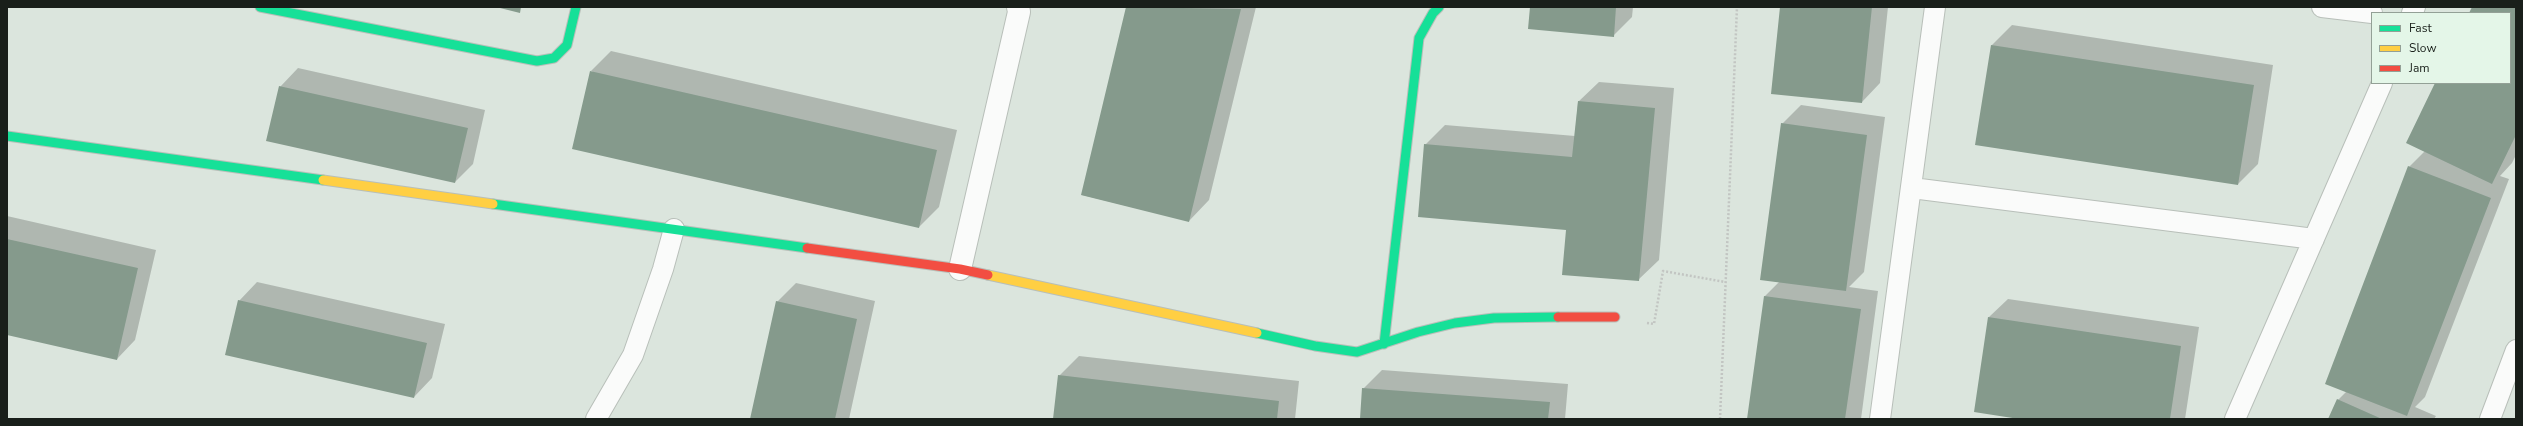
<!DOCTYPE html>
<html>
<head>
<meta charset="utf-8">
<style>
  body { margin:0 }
  #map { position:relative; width:2523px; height:426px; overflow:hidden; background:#dbe5dd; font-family:"Nunito Sans",sans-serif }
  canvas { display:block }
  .frame { position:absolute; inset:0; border:8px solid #191f1a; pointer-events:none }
  .legend { position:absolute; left:2371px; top:12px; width:140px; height:72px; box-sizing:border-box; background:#e4f6e8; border:1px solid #93a096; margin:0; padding:5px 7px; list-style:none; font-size:12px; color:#191f1a }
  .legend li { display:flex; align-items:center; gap:8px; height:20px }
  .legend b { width:20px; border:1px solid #93a096 }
</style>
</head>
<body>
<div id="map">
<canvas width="2523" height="426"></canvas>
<div class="frame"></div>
<ul class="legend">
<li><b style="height:5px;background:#16e098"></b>Fast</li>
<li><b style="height:5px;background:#ffcf43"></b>Slow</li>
<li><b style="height:5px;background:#f24e42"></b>Jam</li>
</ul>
</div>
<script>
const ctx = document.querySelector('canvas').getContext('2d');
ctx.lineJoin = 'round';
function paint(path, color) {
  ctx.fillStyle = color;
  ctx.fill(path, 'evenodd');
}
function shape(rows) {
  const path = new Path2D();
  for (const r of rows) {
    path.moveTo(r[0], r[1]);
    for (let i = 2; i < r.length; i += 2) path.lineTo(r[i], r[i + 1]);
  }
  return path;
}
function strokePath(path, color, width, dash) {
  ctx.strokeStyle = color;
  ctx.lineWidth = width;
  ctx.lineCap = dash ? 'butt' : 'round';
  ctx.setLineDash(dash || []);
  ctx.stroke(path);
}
paint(shape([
  [1127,7,1256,7,1209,200,1189,221,1082,195],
  [1531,7,1633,7,1632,17,1613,36],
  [1781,7,1888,7,1880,83,1862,102],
  [2473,7,2516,7,2516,155,2512,163,2500,176,2509,179,2425,397,2415,407,2436,416,2434,419,2330,419,2338,400,2346,392,2409,167,2425,151,2436,83,2510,83,2510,13,2470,13],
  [2012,25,2273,65,2258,164,2238,184,1976,144,1992,45],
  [611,51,957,130,939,207,919,227,591,71],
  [298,68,485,110,473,164,455,182,280,87],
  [1599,82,1674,88,1659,260,1638,280,1567,230,1425,145,1445,125,1575,136,1578,102],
  [1801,105,1885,117,1864,272,1849,287,1878,291,1861,419,1748,419,1765,296,1780,281,1782,124],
  [7,216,156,250,135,340,117,359,7,334],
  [257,282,445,324,432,378,414,397,239,301],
  [796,283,875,301,849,419,751,419,777,302],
  [2008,299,2199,327,2185,419,2026,419,1989,317],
  [1079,356,1299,381,1295,419,1054,419,1059,376],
  [1382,370,1568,384,1565,419,1361,419,1363,389]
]), '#0003');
paint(shape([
  [496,7,521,7,520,13],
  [1126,7,1241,9,1189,222,1081,195],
  [1530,7,1616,7,1614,37,1528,29],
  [1780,7,1872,7,1862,103,1771,94],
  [2472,7,2516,7,2516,135,2492,184,2406,143,2435,83,2510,83,2510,13,2469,13],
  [1991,45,2254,85,2238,185,1975,145],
  [590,71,937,150,919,228,572,149],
  [279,86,468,128,455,183,266,141],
  [1578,101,1655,108,1639,281,1562,275,1566,230,1418,217,1424,144,1572,157],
  [1781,123,1867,135,1846,291,1760,280],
  [2408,166,2491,198,2407,416,2325,384],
  [7,239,138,268,117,360,7,335],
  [1764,296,1861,309,1845,419,1747,419],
  [238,300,427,343,414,398,225,355],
  [776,301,857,319,835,419,750,419],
  [1988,317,2181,346,2170,419,2019,419,1974,412],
  [1058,375,1279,401,1277,419,1053,419],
  [1362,388,1550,402,1548,419,1360,419],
  [2337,399,2382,419,2328,419]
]), '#859a8c');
const lane = shape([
  [2322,7,2372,13],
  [2412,13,2415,7],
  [1912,188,2314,239],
  [596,419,633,355,663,269,674,229],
  [1880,419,1935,7],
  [2235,419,2382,83],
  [2490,419,2516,350]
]);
const street = shape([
  [960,269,1019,12,1018,7]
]);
const fast = shape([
  [260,7,537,61,554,58,567,45,576,7],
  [7,136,323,180],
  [493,204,807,248],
  [1257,333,1315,346,1357,352,1418,332,1455,323,1494,318,1558,317],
  [1384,344,1419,38,1433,13,1439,7]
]);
const slow = shape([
  [323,180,493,204],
  [988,275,1257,333]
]);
const jam = shape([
  [807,248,960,269,988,275],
  [1558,317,1615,317]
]);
strokePath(lane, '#b8bfb9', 22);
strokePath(street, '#b8bfb9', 24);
strokePath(fast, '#b8bfb9', 11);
strokePath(slow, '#b8bfb9', 11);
strokePath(jam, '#b8bfb9', 11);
strokePath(shape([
  [1647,323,1654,324,1663,271,1725,282],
  [1720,419,1737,7]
]), '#c2c5c2', 2.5, [2, 2]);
strokePath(lane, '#fafbfa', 20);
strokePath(street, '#fafbfa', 22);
strokePath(fast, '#16e098', 9);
strokePath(slow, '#ffcf43', 9);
strokePath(jam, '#f24e42', 9);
</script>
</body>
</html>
